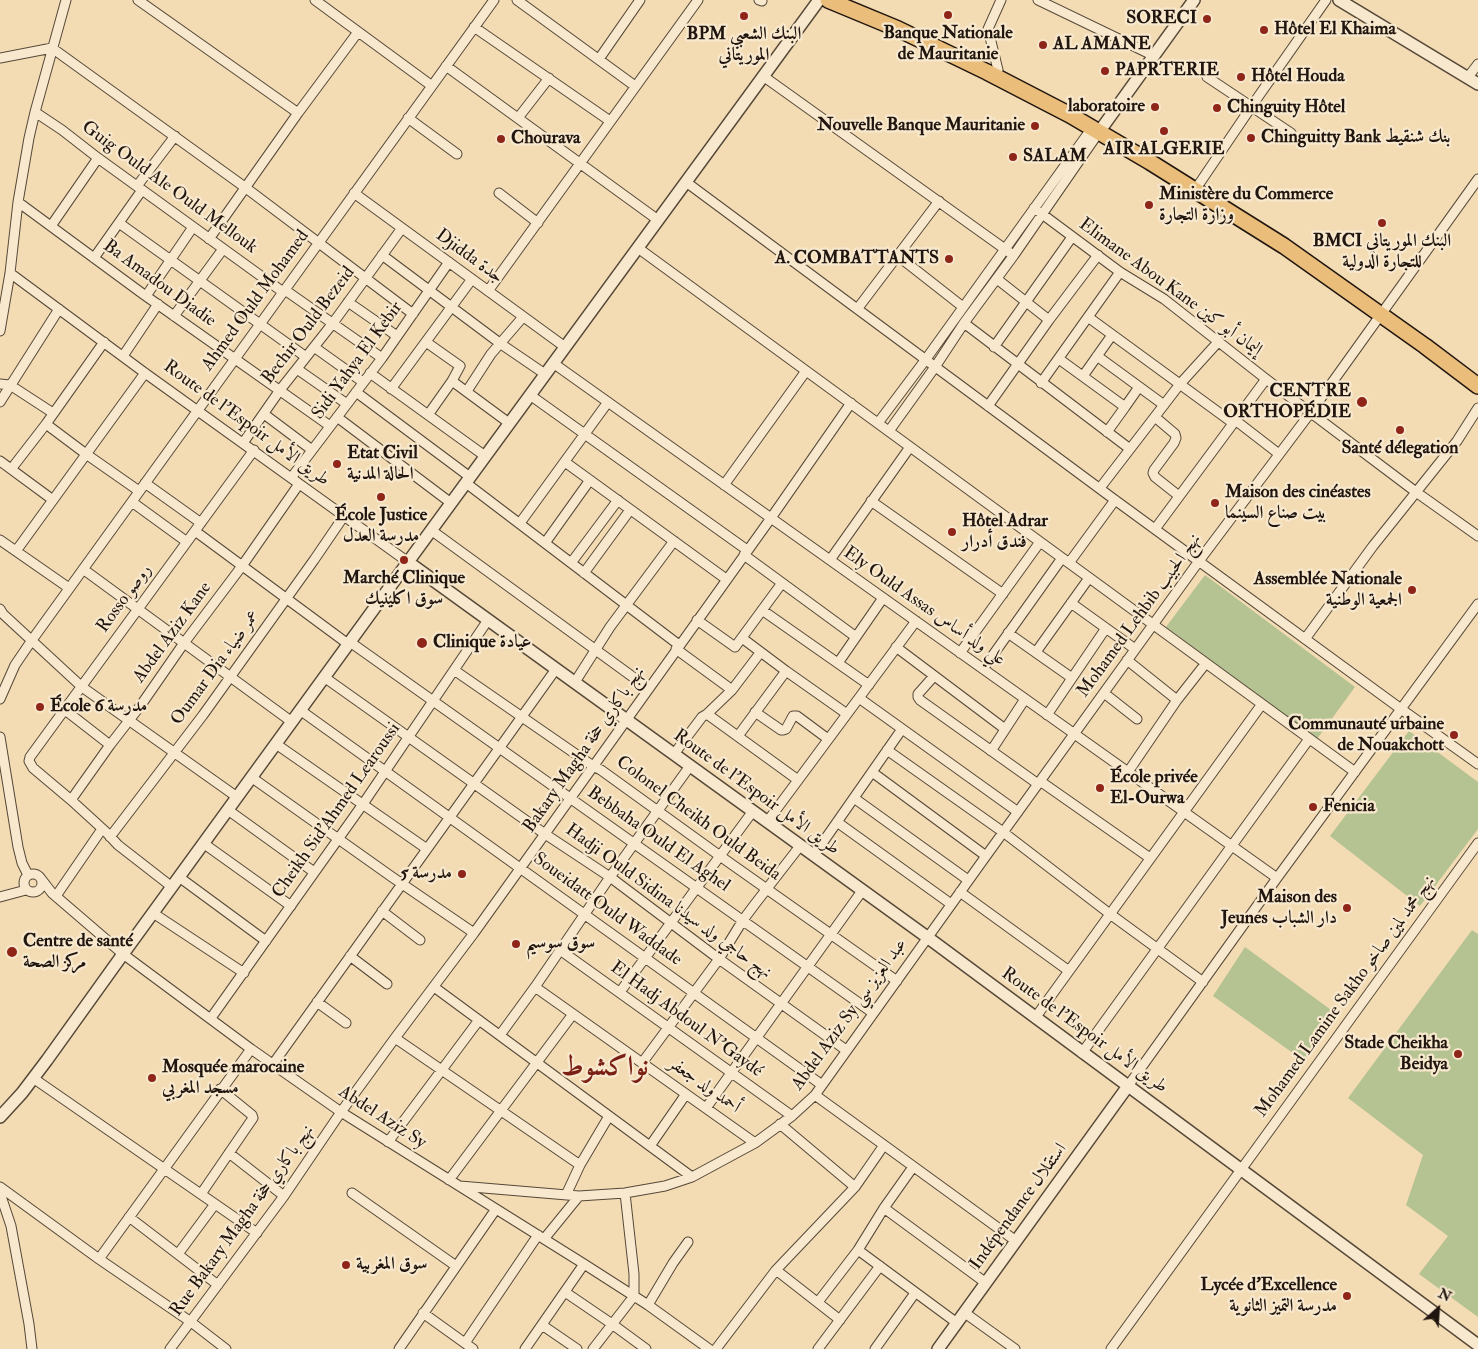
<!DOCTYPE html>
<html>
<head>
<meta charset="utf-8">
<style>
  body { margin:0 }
  #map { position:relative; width:1478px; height:1349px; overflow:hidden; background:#f3dcb4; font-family:"IM FELL Double Pica",serif }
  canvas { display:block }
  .north { position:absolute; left:1413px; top:1284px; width:50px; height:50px; -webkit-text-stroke:4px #f7e8ce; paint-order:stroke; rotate:26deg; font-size:14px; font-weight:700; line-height:20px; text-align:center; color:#21160f }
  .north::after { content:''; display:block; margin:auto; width:18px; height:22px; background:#21160f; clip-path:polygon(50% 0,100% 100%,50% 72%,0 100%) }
</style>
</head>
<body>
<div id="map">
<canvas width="1478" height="1349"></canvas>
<div class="north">N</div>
</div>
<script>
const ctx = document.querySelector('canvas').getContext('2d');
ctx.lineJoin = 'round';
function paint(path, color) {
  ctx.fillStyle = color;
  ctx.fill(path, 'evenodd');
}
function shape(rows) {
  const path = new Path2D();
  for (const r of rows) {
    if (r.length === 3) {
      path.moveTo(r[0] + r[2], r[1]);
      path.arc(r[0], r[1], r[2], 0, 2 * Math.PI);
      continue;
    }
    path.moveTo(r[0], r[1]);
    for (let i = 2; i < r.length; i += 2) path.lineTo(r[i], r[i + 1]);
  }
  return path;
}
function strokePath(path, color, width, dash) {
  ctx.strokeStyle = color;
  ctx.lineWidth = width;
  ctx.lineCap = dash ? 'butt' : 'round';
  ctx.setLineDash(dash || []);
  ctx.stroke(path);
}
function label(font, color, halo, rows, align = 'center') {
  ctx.font = font + ' "IM FELL Double Pica",Amiri,serif';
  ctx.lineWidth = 4.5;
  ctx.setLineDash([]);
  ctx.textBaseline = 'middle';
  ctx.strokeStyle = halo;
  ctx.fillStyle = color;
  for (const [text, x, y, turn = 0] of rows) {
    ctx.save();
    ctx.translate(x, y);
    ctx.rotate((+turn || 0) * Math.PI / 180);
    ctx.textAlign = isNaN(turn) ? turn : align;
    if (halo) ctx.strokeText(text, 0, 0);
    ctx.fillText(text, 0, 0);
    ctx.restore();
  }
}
paint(shape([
  [1205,575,1355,687,1317,739,1166,627],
  [1409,731,1478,782,1478,829,1420,906,1330,836],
  [1472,930,1478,934,1478,1317,1419,1274,1448,1236,1406,1205,1423,1155,1348,1098],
  [1245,947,1338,1015,1304,1061,1213,996]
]), '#b5c291');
const minor = shape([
  [138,0,298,113],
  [315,0,432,86],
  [517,0,635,86],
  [759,0,762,1],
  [1038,0,1148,53],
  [474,27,610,121],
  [0,58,52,48,246,188,413,314],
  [599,59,640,0],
  [446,66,658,220],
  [998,70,988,29,1001,0],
  [763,76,1009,252],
  [1207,77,1291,133],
  [1468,77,1478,64],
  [35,112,62,130,98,158,283,292],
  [408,118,457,154],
  [518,118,549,78],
  [686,182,1115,500,1401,709,1478,764],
  [137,186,175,136],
  [1195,190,1258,97,1326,0],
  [354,193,565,347],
  [499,193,538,223],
  [18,202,143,294,330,426],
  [1034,208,1120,272,1164,299,1266,379,1416,492,1478,536],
  [119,223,306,357],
  [51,226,98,158],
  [209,239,298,113,358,32],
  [638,248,1355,772],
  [382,255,501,344,545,374],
  [898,256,963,307],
  [94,258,142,190],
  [10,273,145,373,408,562],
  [997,279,1049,320],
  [285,290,382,358],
  [488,291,698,0],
  [146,296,193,227],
  [348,302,397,336],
  [858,308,939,201],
  [174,316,223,249],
  [1088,317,1233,423],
  [964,323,1130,449],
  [0,331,10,273,18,202,29,138,35,112,66,0],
  [426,342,460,366,452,381,428,415],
  [314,347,363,382],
  [994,347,1072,237],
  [123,356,158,304],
  [1097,356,1164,405],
  [1059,359,1125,407,1107,432],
  [553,363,1277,878],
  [297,369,347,404],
  [370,373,485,456],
  [1083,376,1112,335],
  [452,381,509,423],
  [1041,383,1120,272],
  [0,384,10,385,53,413],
  [391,389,472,279],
  [467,391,491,354,523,317],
  [356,392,470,477],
  [530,395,747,550],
  [0,402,59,309],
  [988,406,1049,320,1098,255],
  [1125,407,1139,387],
  [264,414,312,450],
  [337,417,451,503],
  [1155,417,1175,434,1176,438,1174,443,1154,470,1153,473,1155,477,1179,496],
  [1235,420,1279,454],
  [878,423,926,359,1092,128],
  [46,424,86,454,139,491],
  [889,431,935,367,964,323,1014,255,1099,132],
  [243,443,280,390,333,323,402,228],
  [0,461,53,500],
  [565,462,726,579],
  [12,468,46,424,104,342],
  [291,478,382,358,449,262],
  [145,483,201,523],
  [466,483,679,645],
  [724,485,806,371],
  [1100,488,1180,384,1219,341],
  [871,501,1003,594],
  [132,502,187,542],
  [520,523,608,402],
  [1155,529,1266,379],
  [431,530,648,688],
  [195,531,348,644],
  [0,540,69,588],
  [545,543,590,480],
  [16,551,145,373],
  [744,555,856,637],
  [830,560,910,447],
  [571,563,618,500],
  [1069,563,1115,500],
  [83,569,292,722],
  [584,573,630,510],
  [1071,603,1135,649],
  [0,609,3,614,82,687,237,797],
  [762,610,869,685],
  [697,620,735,647,782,583],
  [1008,633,1072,678],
  [742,638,786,671,847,714],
  [1305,639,1373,546,1457,441,1478,408],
  [350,642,873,1013],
  [896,647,1005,729],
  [676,649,732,690],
  [1036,652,1089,578],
  [960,653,1040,542],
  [1127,660,1177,700],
  [838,663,883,598],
  [983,669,1062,558],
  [454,670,593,766,601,770,720,856,897,981],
  [934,676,918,694,918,697,920,700,1038,784],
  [324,677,545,834,610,877,719,959,846,1050],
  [575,682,610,627,674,541],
  [1104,693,1137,719],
  [859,698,1018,812],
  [0,699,15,665,32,640,494,0],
  [65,710,110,745],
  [300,710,822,1085],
  [755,712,781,730,783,730,786,729,793,716,797,716,828,739],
  [707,714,798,780],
  [1047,715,1106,628],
  [738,736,786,671],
  [0,737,18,847,22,863,28,875],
  [276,744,427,849],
  [887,750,1003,832,1110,914,1203,982],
  [991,751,1025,699],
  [674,754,702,717,707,714,732,690,760,653],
  [872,772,986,856],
  [1128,772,1177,700,1206,663],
  [251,777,392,877,474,933],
  [1040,781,1150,858],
  [854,798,968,880],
  [71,800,110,745,141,705,184,643,242,566,299,484],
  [228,810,314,872],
  [767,822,916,621],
  [837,822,951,904],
  [110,837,203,715,314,560,344,516],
  [203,843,291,906],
  [814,855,902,729],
  [33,883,9],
  [179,877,266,941],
  [42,880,52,893,123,954,251,1049,341,1112,584,1264,648,1305,709,1349],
  [172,887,118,845,106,832,71,800,33,768,29,761,30,757,254,450],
  [960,892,1069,971],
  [56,896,102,829],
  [0,897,26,890],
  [382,911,420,940],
  [153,913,244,973],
  [560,950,792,1116],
  [350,956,387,984],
  [434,987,692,1177],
  [535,987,755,1143],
  [620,992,753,811],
  [317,1002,346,1023],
  [211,1018,363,804,488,620],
  [1035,1018,1262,704],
  [500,1035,535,987,610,877,690,766],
  [395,1038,580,1165],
  [1082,1053,1309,739],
  [642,1063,719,959,743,920,755,904,800,846],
  [273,1064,556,669],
  [33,1078,257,1233],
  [1128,1086,1277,878,1478,604],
  [815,1095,1016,1241],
  [706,1108,862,891],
  [780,1124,855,1187],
  [388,1142,479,1020],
  [650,1146,686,1094],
  [229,1153,284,1196],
  [449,1180,573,1014],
  [460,1186,579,1196,625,1193,665,1186,692,1177,755,1143,792,1116,815,1095,986,856,1199,561,1311,412,1478,179],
  [0,1187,99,1259,191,1322,226,1349],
  [0,1193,11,1226,29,1324,32,1349],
  [352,1193,456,1266],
  [201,1194,253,1118,252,1115,220,1089],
  [566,1195,580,1165,609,1116],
  [884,1208,986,1283],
  [129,1217,218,1285],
  [544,1239,579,1196],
  [858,1250,957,1323],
  [178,1254,215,1204],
  [99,1259,251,1049],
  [776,1270,840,1320],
  [565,1292,612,1324,646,1349],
  [818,1302,858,1250,884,1208,913,1167],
  [648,1305,673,1263,688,1242],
  [423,1313,473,1349],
  [965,1313,1015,1349],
  [542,1325,577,1349],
  [465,1343,538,1235],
  [170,1349,284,1196,341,1112,395,1038,474,933,771,518,851,403],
  [399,1349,496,1209],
  [525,1349,584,1264],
  [593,1349,634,1296,634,1274,625,1193],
  [716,1349,776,1270,855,1187,884,1145],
  [818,1349,880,1266],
  [875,1349,915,1293],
  [1111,1349,1478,843]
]);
const tertiary = shape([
  [1339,0,1478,84],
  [1099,132,1194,0],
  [408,562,927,937,1478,1345],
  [0,1117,22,1093,47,1060,123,954,408,562,819,0],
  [938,1349,1128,1086]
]);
const trunk = shape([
  [828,0,898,29,987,72,1070,115,1150,162,1284,246,1425,346,1478,386]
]);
strokePath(minor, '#564838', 11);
strokePath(tertiary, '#564838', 14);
strokePath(trunk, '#21160f', 18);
strokePath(minor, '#f7e8ce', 9);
strokePath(tertiary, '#f7e8ce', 11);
strokePath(trunk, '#eabe7a', 15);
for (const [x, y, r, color] of [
  [948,15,5,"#8f2418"],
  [744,16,5,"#8f2418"],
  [1207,19,5,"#8f2418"],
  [1264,30,5,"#8f2418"],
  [1043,45,5,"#8f2418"],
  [1105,71,5,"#8f2418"],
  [1241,77,5,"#8f2418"],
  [1155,107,5,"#8f2418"],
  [1217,108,5,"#8f2418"],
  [1035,126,5,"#8f2418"],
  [1164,131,5,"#8f2418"],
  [1251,138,5,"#8f2418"],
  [501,139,5,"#8f2418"],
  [1013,157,5,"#8f2418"],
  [1149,205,5,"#8f2418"],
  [1382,223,5,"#8f2418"],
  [949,259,5,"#8f2418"],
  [1362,402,6,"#8f2418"],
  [1400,430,5,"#8f2418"],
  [337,464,5,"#8f2418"],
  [381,497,5,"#8f2418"],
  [1215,503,5,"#8f2418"],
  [952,532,5,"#8f2418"],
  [404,560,5,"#8f2418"],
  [1412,590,5,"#8f2418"],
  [422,643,6,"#8f2418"],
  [40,707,5,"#8f2418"],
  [1454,735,5,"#8f2418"],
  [1100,788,5,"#8f2418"],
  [1313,807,5,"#8f2418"],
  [462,874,5,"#8f2418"],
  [1347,908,5,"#8f2418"],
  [516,944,5,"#8f2418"],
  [12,952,6,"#8f2418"],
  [1458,1054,5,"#8f2418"],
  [152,1078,5,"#8f2418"],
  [346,1265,5,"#8f2418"],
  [1347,1296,5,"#8f2418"]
]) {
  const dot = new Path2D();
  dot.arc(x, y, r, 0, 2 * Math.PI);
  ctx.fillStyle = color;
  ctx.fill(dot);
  strokePath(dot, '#f7e8ce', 2);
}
label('bold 18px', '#21160f', '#f7e8ce', [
  ["SORECI",1197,19,"right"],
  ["Hôtel El Khaima",1274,30],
  ["Banque Nationale",948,34,"center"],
  ["de Mauritanie",948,55,"center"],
  ["BPM البنك الشعبي",744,35,"center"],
  ["الموريتاني",744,56,"center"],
  ["AL AMANE",1053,45],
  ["PAPRTERIE",1115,71],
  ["Hôtel Houda",1251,77],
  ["laboratoire",1145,107,"right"],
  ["Chinguity Hôtel",1227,108],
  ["Nouvelle Banque Mauritanie",1025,126,"right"],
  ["Chinguitty Bank بنك شنقيط",1261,138],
  ["Chourava",511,139],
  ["AIR ALGERIE",1164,150,"center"],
  ["SALAM",1023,157],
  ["Ministère du Commerce",1159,195],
  ["وزارة التجارة",1159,216],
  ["BMCI البنك الموريتاني",1382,242,"center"],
  ["للتجارة الدولية",1382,263,"center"],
  ["A. COMBATTANTS",939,259,"right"],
  ["CENTRE",1351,392,"right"],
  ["ORTHOPÉDIE",1351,413,"right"],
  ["Santé délegation",1400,449,"center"],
  ["Etat Civil",347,454],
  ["الحالة المدنية",347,475],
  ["Maison des cinéastes",1225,493],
  ["بيت صناع السينما",1225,514],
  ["École Justice",381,516,"center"],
  ["مدرسة العدل",381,537,"center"],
  ["Hôtel Adrar",962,522],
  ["فندق أدرار",962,543],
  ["Marché Clinique",404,579,"center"],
  ["سوق اكلينيك",404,600,"center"],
  ["Assemblée Nationale",1402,580,"right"],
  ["الجمعية الوطنية",1402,601,"right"],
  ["Clinique عيادة",433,643],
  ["École 6 مدرسة",50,707],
  ["Communauté urbaine",1444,725,"right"],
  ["de Nouakchott",1444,746,"right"],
  ["École privée",1110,778],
  ["El-Ourwa",1110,799],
  ["Fenicia",1323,807],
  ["مدرسة 5",452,874,"right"],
  ["Maison des",1337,898,"right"],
  ["Jeunes دار الشباب",1337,919,"right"],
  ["Centre de santé",23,942],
  ["مركز الصحة",23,963],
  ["سوق سوسيم",526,944],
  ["Stade Cheikha",1448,1044,"right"],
  ["Beidya",1448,1065,"right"],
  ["Mosquée marocaine",162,1068],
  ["مسجد المغربي",162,1089],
  ["سوق المغربية",356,1265],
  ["Lycée d'Excellence",1337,1286,"right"],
  ["مدرسة التميز الثانوية",1337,1307,"right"]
], 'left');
label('18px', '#21160f', '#f7e8ce', [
  ["Guig Ould Ale Ould Mellouk",169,188,36],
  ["Djidda جدة",469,257,36],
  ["Ba Amadou Diadie",159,284,36],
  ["Elimane Abou Kane إليمان أبو كين",1170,288,36],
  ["Ahmed Ould Mohamed",256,301,-54],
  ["Bechir Ould Bezeid",309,326,-53],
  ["Sidi Yahya El Kebir",358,361,-54],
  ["Route de l’Espoir طريق الأمل",246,424,36],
  ["Rosso روصو",125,599,-54],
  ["Ely Ould Assas علي ولد أساس",924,607,35],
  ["Mohamed Lehbib نهج الحبيب",1140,616,-54],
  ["Abdel Aziz Kane",173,633,-54],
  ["Oumar Dia عمر ضياء",216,668,-54],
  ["Bakary Magha نهج باكاري حخة",585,750,-55],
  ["Route de l’Espoir طريق الأمل",756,793,36],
  ["Cheikh Sid'Ahmed Learoussi",337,811,-55],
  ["Colonel Cheikh Ould Beida",698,819,36],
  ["Bebbaha Ould El Aghel",658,840,35],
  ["Hadji Ould Sidina نهج حاجي ولد سيدنا",668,902,36],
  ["Soueidatt Ould Waddade",607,910,36],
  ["Mohamed Lamine Sakho نهج محمد لمين صاخو",1346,997,-54],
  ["Abdel Aziz Sy عبد العزيز سي",850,1015,-54],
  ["El Hadj Abdoul N'Gaydé",686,1020,36],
  ["Route de l’Espoir طريق الأمل",1084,1031,36],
  ["أحمد ولد جعفر",704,1086,35],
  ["Abdel Aziz Sy",382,1118,33],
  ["Indépendance استقلال",1019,1207,-54],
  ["Rue Bakary Magha نهج باكاري حخة",243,1221,-54]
]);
label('bold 28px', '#7a1f14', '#f7e8ce', [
  ["نواكشوط",605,1069]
]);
</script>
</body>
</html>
